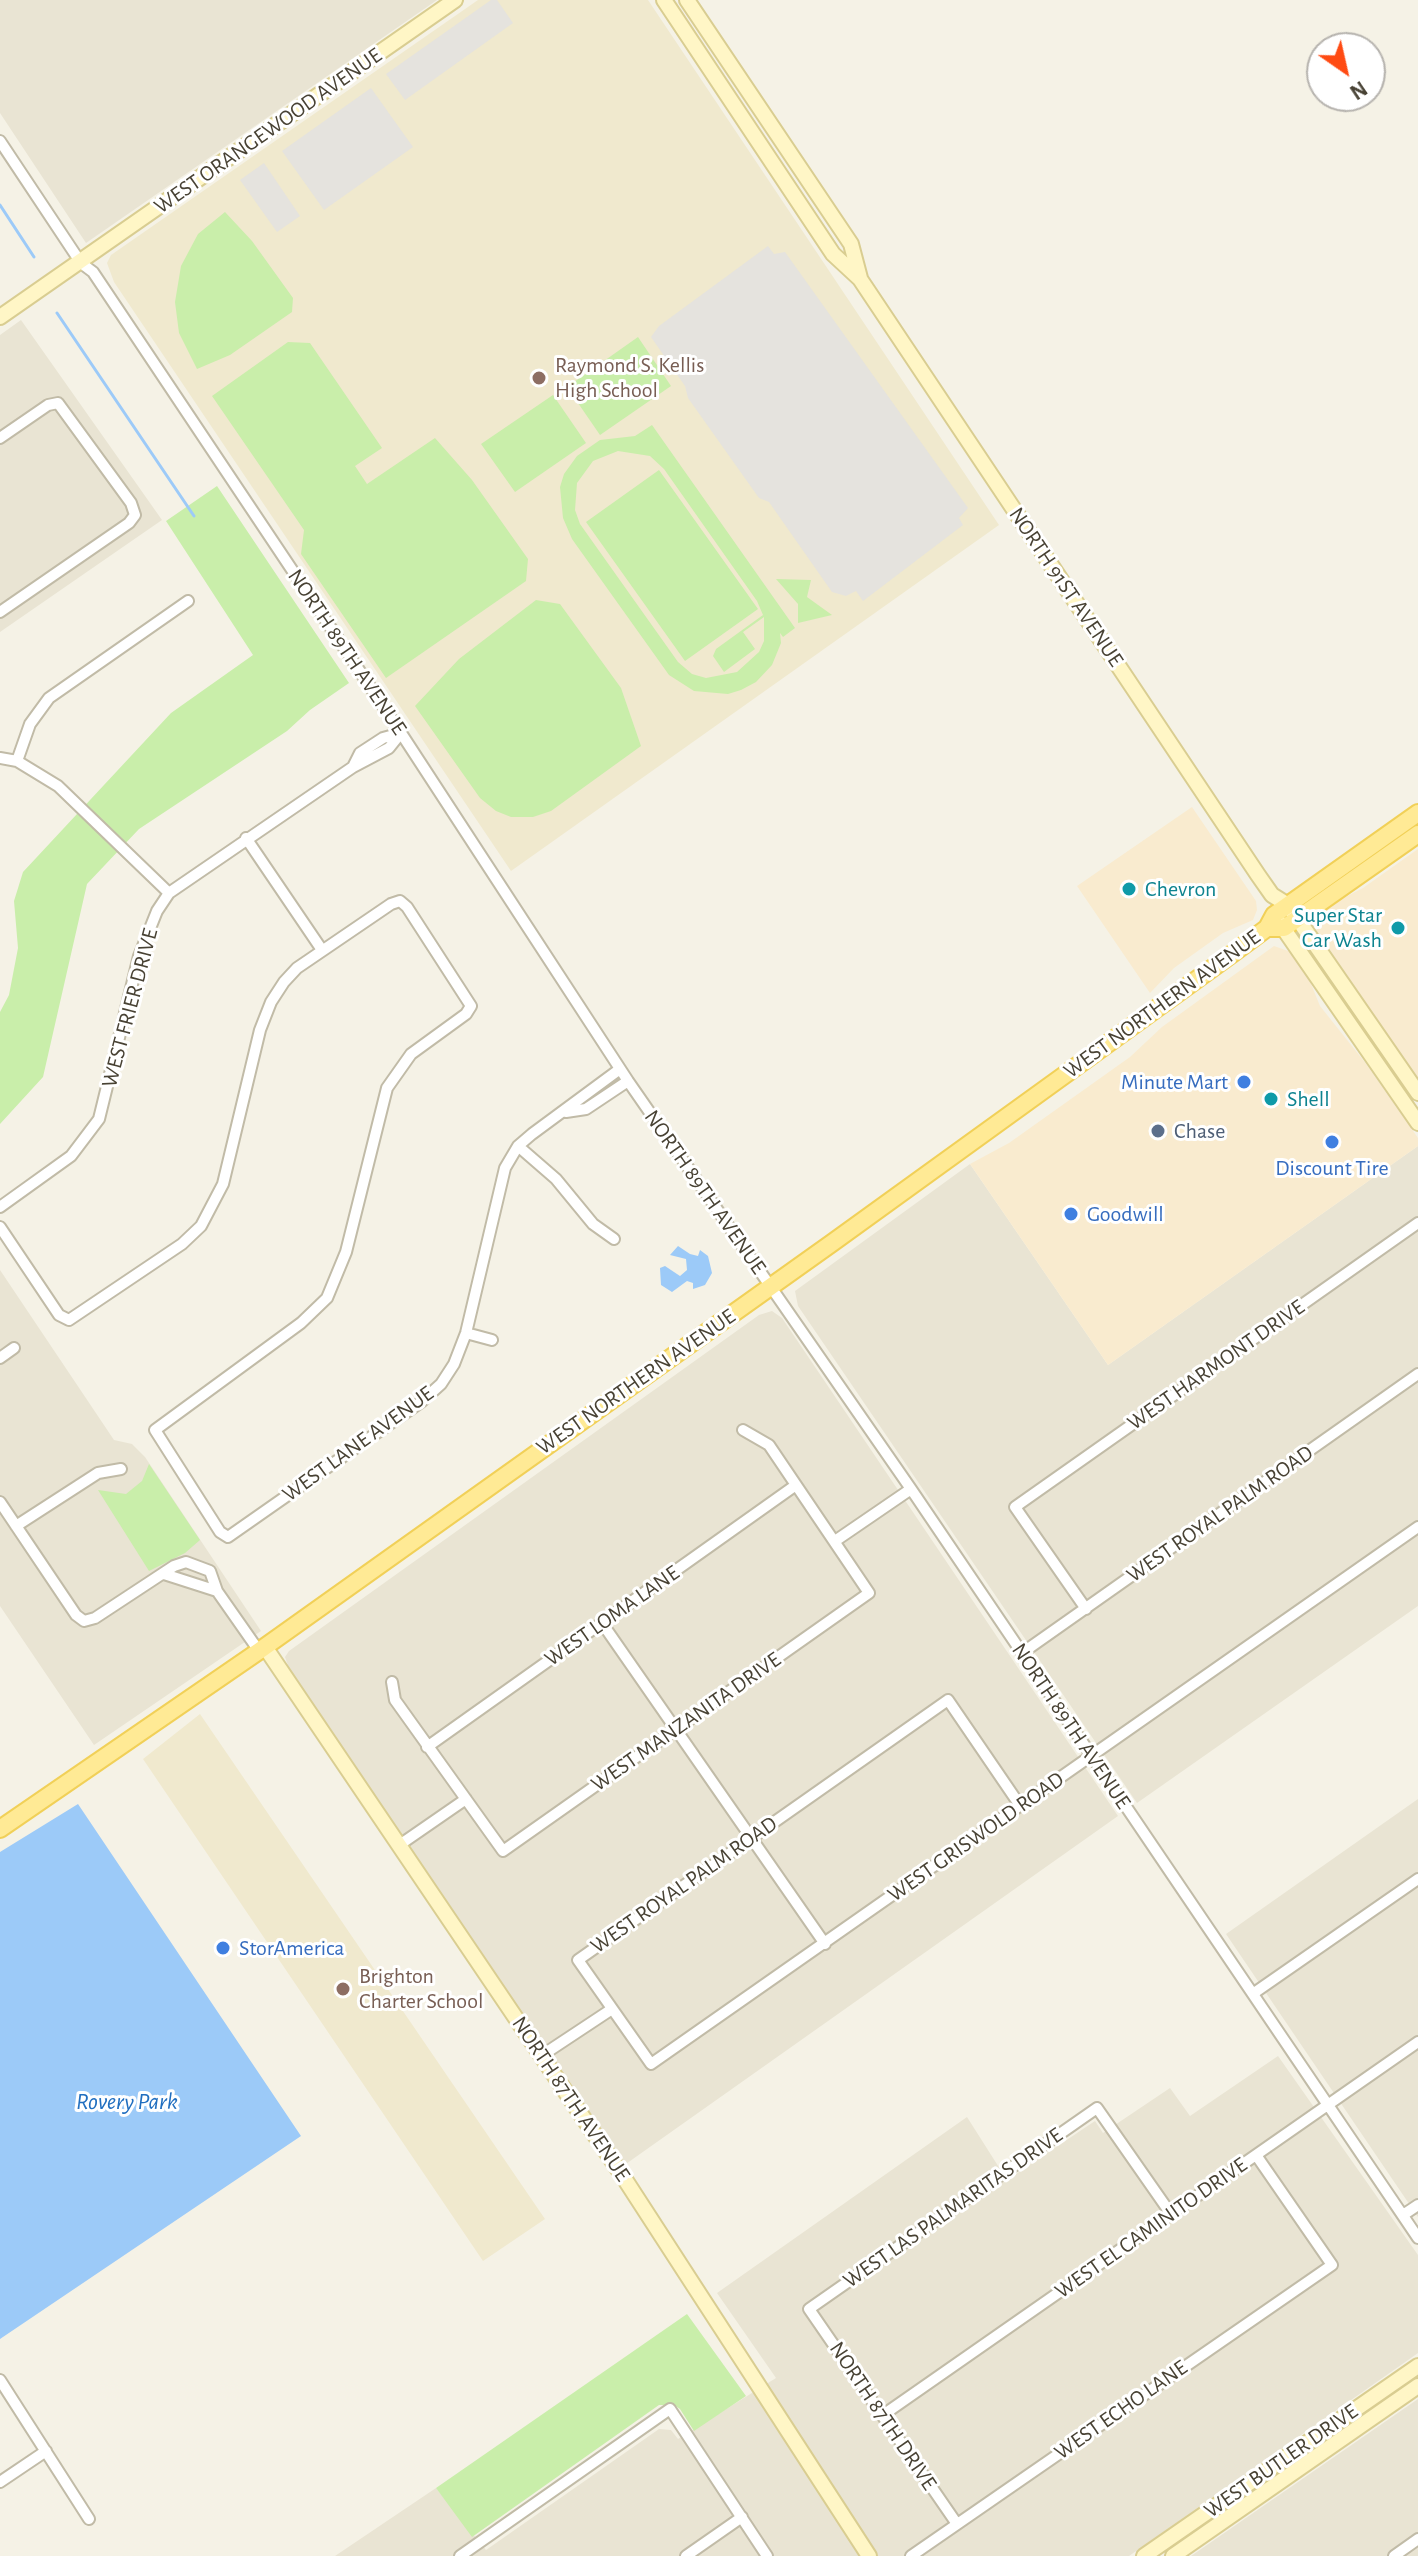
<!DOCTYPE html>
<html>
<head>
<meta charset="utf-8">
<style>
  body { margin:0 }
  #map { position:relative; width:1418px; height:2556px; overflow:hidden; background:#f5f2e6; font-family:"Alegreya Sans",sans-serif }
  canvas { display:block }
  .north { position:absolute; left:1306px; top:32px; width:80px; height:80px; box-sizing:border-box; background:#fff; border:2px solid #b6b3ae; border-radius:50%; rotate:146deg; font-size:22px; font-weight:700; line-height:32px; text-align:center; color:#484234 }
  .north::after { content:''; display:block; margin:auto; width:28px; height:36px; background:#ff4b13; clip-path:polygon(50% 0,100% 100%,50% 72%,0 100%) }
</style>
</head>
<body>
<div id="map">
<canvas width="1418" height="2556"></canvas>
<div class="north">N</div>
</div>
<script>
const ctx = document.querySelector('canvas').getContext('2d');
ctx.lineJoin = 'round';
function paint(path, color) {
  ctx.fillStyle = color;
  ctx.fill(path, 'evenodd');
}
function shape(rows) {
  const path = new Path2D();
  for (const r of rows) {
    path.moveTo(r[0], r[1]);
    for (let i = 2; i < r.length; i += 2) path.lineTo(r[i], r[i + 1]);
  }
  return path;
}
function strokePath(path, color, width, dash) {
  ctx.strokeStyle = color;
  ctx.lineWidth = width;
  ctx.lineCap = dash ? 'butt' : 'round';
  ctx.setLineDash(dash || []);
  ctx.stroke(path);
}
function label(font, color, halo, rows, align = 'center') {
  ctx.font = font + ' "Alegreya Sans",sans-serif';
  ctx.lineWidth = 6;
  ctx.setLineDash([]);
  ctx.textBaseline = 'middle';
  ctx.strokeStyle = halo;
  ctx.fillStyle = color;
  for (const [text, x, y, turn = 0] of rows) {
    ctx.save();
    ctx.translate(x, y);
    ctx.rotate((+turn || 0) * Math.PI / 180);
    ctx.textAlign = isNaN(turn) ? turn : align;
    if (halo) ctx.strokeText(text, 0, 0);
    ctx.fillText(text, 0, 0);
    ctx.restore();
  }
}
paint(shape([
  [0,0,437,0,86,243,0,113],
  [21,320,162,520,0,632,0,335],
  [1418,1146,1418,1606,1137,1803,798,1306,795,1291,970,1164,1108,1365],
  [0,1270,114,1440,132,1444,145,1457,261,1631,94,1745,0,1606],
  [772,1311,782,1318,1118,1816,623,2166,292,1677,285,1657,289,1651,759,1315],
  [1418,1799,1418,2217,1226,1934],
  [1278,2056,1418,2255,1418,2353,1129,2556,335,2556,436,2488,486,2550,659,2429,671,2430,678,2439,776,2378,717,2293,967,2117,1007,2180,1095,2121,1103,2133,1170,2088,1190,2116],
  [1418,2399,1418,2556,1191,2556]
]), '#e9e4d3');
paint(shape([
  [1192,807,1256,901,1257,910,1253,920,1223,933,1174,968,1150,993,1077,886],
  [1418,849,1418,1081,1317,932,1315,922,1326,907,1363,888],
  [1274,946,1291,952,1307,974,1320,1006,1367,1065,1418,1138,1418,1146,1108,1365,970,1164,1009,1143,1130,1057,1162,1027]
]), '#f9ebcf');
paint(shape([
  [478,0,648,0,999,525,511,871,114,282,107,263,111,255],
  [200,1714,545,2219,483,2261,143,1759]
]), '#f0e9ce');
paint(shape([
  [225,212,252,241,293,298,292,312,230,355,197,369,179,333,175,302,181,266,198,234],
  [638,337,671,386,600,435,567,387],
  [288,342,310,343,382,448,355,466,367,484,435,438,472,480,528,559,526,581,386,678,301,554,304,530,212,396],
  [553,395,586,443,515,492,481,444],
  [652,425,795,628,783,637,780,633,781,643,772,665,756,682,741,690,728,694,694,691,669,675,572,539,563,518,560,487,564,474,577,456,600,440,635,436],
  [618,451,650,456,664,469,757,601,763,615,716,649,713,656,724,672,755,649,743,632,764,617,764,641,759,652,737,672,706,678,692,674,678,662,580,524,575,510,577,483,593,461],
  [659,470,758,609,685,661,586,522],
  [217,486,349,683,310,710,287,731,139,829,87,884,43,1077,0,1124,0,1012,9,995,18,948,14,901,23,872,171,713,253,655,166,521],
  [776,579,811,580,807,597,832,615,798,623,798,604],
  [536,600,560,604,621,688,641,746,551,811,533,817,511,817,496,811,480,798,415,706,459,659],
  [149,1464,200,1540,185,1553,149,1571,98,1490,126,1494,142,1481],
  [687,2314,746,2396,694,2431,680,2409,674,2405,659,2405,472,2537,436,2488]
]), '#c9eeaa');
paint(shape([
  [491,0,497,0,513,23,405,100,386,74],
  [371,88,413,147,324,210,282,151],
  [264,163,300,216,277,232,240,180],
  [768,246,774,254,785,252,968,508,959,518,963,525,863,601,856,591,846,596,832,592,769,502,759,498,688,398,685,386,651,337,659,326]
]), '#e5e3de');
paint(shape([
  [678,1246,690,1254,698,1256,700,1250,708,1256,712,1273,705,1285,693,1289,693,1283,687,1281,672,1292,661,1285,660,1268,665,1266,680,1276,687,1270,686,1259,670,1255],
  [78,1804,301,2136,0,2339,0,1852]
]), '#9ccaf8');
strokePath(shape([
  [0,205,34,257],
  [57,313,194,516]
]), '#9ccaf8', 3);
const street = shape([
  [0,141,81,263,93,272,401,733,628,1081,911,1489,1418,2238],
  [0,438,48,405,58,403,131,503,135,515,129,523,0,612],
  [0,758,17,761,58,786,169,893],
  [17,761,30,724,49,698,188,601],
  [353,767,360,753,383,738,401,733],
  [246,838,322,950],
  [566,1112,586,1109,628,1081],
  [518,1146,556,1179,593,1224,614,1239],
  [0,1207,71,1156,99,1119,139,956,157,911,169,893,353,767,389,748,401,733],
  [0,1227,59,1315,69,1320,182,1244,201,1226,223,1184,260,1030,271,1002,284,982,297,968,391,904,400,901,407,907,471,1006,466,1014,411,1054,387,1088,346,1252,327,1298,301,1323,155,1430,220,1532,228,1537,421,1402,441,1384,454,1364,466,1333,505,1168,518,1146,532,1134,620,1069],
  [466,1333,492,1340],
  [0,1358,14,1348],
  [0,1502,76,1615,84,1621,95,1618,174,1566,186,1562,210,1571,217,1591,259,1651],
  [16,1526,98,1473,121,1469],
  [835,1541,911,1489],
  [164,1574,217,1591],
  [1086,1609,1015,1507,1418,1223],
  [602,1623,825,1944],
  [1022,1653,1418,1374],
  [392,1682,395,1700,503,1851,869,1593,769,1445,743,1430],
  [427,1747,796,1485],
  [1019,1804,948,1700,578,1960,651,2064,1418,1527],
  [398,1846,466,1799],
  [1254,1993,1418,1879],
  [541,2056,612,2009],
  [1403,2215,1418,2205],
  [0,2380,89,2519],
  [883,2415,1418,2042],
  [0,2482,46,2451],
  [957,2524,809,2309,1097,2108,1171,2214],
  [460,2556,670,2409,767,2556],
  [686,2556,742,2517],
  [911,2556,1332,2265,1256,2155],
  [1394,2556,1418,2539]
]);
const secondary = shape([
  [664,0,833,254,860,279,1258,875,1272,895,1288,905,1418,1093],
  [687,0,851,244,860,278],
  [0,317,455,0],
  [1279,922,1418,1123],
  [265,1647,626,2181,869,2556],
  [1144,2556,1418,2366],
  [1173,2556,1418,2386]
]);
const primary = shape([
  [1267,928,1284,928,1418,834],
  [0,1829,259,1651,832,1243,1232,954,1267,928,1274,915,1418,813]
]);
strokePath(street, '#c1bba7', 14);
strokePath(secondary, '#d9cd91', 18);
strokePath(primary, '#f1d058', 20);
strokePath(street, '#fff', 10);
strokePath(secondary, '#fff6c6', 14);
strokePath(primary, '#ffea95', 16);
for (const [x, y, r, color] of [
  [539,378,8,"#8d6e63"],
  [1129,889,8,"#0f9aa8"],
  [1398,928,8,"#0f9aa8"],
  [1244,1082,8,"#3f7fe0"],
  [1271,1099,8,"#0f9aa8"],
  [1158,1131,8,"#5c6f8a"],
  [1332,1142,8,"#3f7fe0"],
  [1071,1214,8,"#3f7fe0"],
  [223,1948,8,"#3f7fe0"],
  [343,1989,8,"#8d6e63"]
]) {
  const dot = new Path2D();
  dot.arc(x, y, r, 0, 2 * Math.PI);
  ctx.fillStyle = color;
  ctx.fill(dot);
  strokePath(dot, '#fff', 3);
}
label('22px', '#484234', '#fff', [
  ["WEST ORANGEWOOD AVENUE",268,131,-35],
  ["NORTH 91ST AVENUE",1066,587,56],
  ["NORTH 89TH AVENUE",347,652,56],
  ["WEST NORTHERN AVENUE",1162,1004,-36],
  ["WEST FRIER DRIVE",130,1008,-75],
  ["NORTH 89TH AVENUE",705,1192,55],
  ["WEST HARMONT DRIVE",1216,1365,-35],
  ["WEST NORTHERN AVENUE",636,1382,-35],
  ["WEST LANE AVENUE",358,1444,-36],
  ["WEST ROYAL PALM ROAD",1220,1514,-35],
  ["WEST LOMA LANE",612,1616,-35],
  ["WEST MANZANITA DRIVE",686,1722,-35],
  ["NORTH 89TH AVENUE",1071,1726,56],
  ["WEST GRISWOLD ROAD",976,1837,-35],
  ["WEST ROYAL PALM ROAD",684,1885,-35],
  ["NORTH 87TH AVENUE",571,2099,56],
  ["WEST LAS PALMARITAS DRIVE",953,2208,-35],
  ["WEST EL CAMINITO DRIVE",1151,2228,-35],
  ["WEST ECHO LANE",1121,2410,-35],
  ["NORTH 87TH DRIVE",883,2416,56],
  ["WEST BUTLER DRIVE",1281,2461,-35]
]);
label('22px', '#785e54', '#fff', [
  ["Raymond S. Kellis",555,365],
  ["High School",555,390],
  ["Brighton",359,1976],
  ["Charter School",359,2001]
], 'left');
label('22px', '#0d838f', '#fff', [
  ["Chevron",1145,889],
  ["Super Star",1382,915,"right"],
  ["Car Wash",1382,940,"right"],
  ["Shell",1287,1099]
], 'left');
label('22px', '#366cbe', '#fff', [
  ["Minute Mart",1228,1082,"right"],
  ["Discount Tire",1332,1168,"center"],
  ["Goodwill",1087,1214],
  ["StorAmerica",239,1948]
], 'left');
label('22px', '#4e5e75', '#fff', [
  ["Chase",1174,1131]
], 'left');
label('italic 24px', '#216fc0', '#fff', [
  ["Rovery Park",127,2102]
]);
</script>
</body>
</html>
